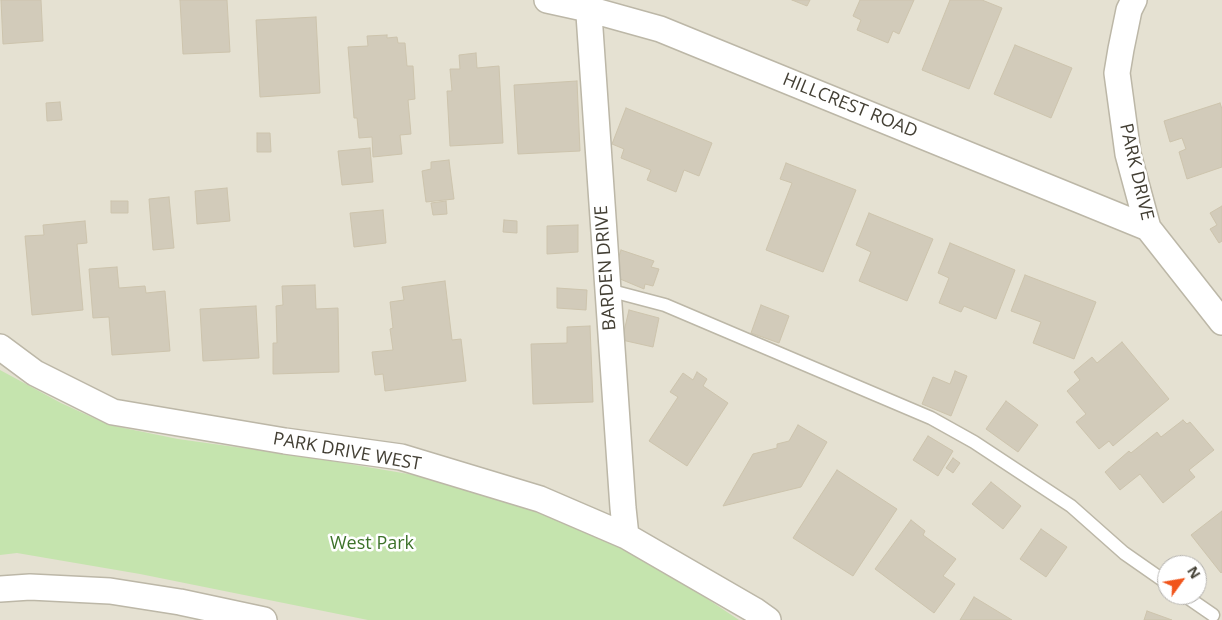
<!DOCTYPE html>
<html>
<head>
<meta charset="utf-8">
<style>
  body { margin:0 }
  #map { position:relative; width:1222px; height:620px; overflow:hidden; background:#f1efe4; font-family:"Open Sans",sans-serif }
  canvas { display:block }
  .north { position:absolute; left:1157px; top:555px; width:50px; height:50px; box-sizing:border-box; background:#fff; border:1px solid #b4b2ae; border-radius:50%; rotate:58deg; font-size:14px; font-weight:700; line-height:20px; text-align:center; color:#433f34 }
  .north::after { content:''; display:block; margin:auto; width:18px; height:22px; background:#f1551b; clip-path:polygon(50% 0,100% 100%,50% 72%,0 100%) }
</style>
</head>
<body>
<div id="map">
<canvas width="1222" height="620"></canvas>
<div class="north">N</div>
</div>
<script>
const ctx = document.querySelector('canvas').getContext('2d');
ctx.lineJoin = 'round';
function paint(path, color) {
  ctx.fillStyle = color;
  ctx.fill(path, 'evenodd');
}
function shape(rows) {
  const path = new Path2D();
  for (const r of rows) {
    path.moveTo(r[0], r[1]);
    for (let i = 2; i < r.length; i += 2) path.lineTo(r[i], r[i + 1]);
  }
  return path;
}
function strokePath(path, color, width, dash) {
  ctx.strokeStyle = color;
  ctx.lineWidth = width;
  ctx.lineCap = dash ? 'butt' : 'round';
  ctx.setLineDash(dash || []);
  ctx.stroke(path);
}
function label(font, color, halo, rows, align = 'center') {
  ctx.font = font + ' "Open Sans",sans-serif';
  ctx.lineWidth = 5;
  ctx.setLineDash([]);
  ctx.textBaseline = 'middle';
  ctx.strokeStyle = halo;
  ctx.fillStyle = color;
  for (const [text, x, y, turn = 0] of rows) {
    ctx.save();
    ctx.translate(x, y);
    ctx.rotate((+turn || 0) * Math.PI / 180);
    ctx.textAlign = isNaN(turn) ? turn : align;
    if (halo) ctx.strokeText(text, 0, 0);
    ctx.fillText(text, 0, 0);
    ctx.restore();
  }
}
paint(shape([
  [0,0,1222,0,1222,620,0,620],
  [1167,565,1197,565,1197,595,1167,595]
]), '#e5e1d2');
paint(shape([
  [0,370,61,403,109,425,178,439,314,458,432,478,480,490,558,518,611,543,682,582,739,620,368,620,140,574,17,553,0,555]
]), '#c5e4ae');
const building = shape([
  [1,0,41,0,43,41,3,44,1,0],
  [180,0,227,0,230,52,183,54,180,0],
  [792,0,810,0,807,6,792,0],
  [860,0,914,0,899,34,893,31,888,43,857,30,861,20,853,16,860,0],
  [950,0,982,0,1002,8,969,89,922,70,950,0],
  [316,17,320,93,260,97,256,20,316,17],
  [387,35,387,38,397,37,398,43,405,43,407,66,413,66,415,99,408,100,411,134,400,135,402,154,373,157,372,137,359,138,357,118,354,118,348,47,368,46,367,36,387,35],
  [1015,45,1072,68,1051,118,994,94,1015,45],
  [476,53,477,68,499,66,503,143,450,146,447,91,452,91,450,69,460,69,459,55,476,53],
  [577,81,580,151,518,154,514,85,577,81],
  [60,102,62,120,47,121,46,103,60,102],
  [1220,103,1222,109,1222,167,1187,179,1179,152,1186,149,1182,138,1170,142,1164,121,1220,103],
  [626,108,712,143,699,176,684,170,676,192,647,180,651,170,621,158,624,149,612,144,626,108],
  [257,133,270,133,271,152,257,152,257,133],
  [370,148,373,182,342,185,338,151,370,148],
  [449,160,454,199,426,202,422,171,431,169,431,162,449,160],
  [786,163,856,190,823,272,766,250,792,183,780,179,786,163],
  [227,188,230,221,197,224,195,191,227,188],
  [169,197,174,248,153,250,149,199,169,197],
  [111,201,128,201,128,213,111,213,111,201],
  [446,201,447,214,433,215,431,203,446,201],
  [1222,206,1222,241,1219,243,1210,229,1217,225,1210,213,1222,206],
  [383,210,386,243,354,247,350,213,383,210],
  [869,213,933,239,907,301,859,281,871,252,856,245,869,213],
  [504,220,517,221,517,233,503,232,504,220],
  [85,221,87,243,77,244,83,310,32,315,25,236,44,235,43,225,85,221],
  [578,225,578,252,547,254,547,226,578,225],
  [950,243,1015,270,996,319,964,306,961,312,939,303,949,278,938,273,950,243],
  [621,250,654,261,651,267,659,269,653,286,645,284,644,289,613,276,621,250],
  [117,267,119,288,145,286,146,293,165,291,170,351,112,355,109,317,93,318,89,269,117,267],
  [1025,275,1096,302,1074,359,1033,343,1041,322,1011,311,1025,275],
  [445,281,452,340,461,339,466,381,385,391,383,374,375,375,372,352,393,350,390,329,393,328,390,302,404,300,402,287,445,281],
  [315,285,316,309,338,308,339,372,273,374,273,343,277,343,276,306,283,305,282,286,315,285],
  [557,288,587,290,586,310,557,308,557,288],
  [761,305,789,316,779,343,751,333,761,305],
  [256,306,259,358,203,361,200,309,256,306],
  [629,310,659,318,653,347,622,340,629,310],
  [590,326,593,402,533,404,531,344,567,343,567,327,590,326],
  [1122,342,1169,399,1113,446,1109,441,1099,449,1076,422,1086,414,1067,391,1080,380,1074,372,1092,357,1097,363,1122,342],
  [955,371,967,376,951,416,922,404,933,377,950,384,955,371],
  [697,372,707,379,703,386,728,403,687,466,649,441,678,397,670,392,683,373,693,380,697,372],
  [1006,401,1038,425,1018,452,986,429,1006,401],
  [1183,420,1187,424,1190,422,1214,450,1189,470,1195,477,1163,503,1140,474,1120,490,1105,472,1129,451,1131,453,1157,432,1161,437,1183,420],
  [798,425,827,442,801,487,723,506,753,454,777,448,777,444,789,441,798,425],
  [928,436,953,451,938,476,913,460,928,436],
  [953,458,960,463,953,473,946,468,953,458],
  [837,470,897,509,853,576,793,538,837,470],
  [991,482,1021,506,1003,529,972,504,991,482],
  [1222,511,1222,572,1221,573,1191,535,1222,511],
  [911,520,925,531,923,535,956,559,943,576,955,584,934,613,875,569,911,520],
  [1041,529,1067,547,1046,577,1020,559,1041,529],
  [974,597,1012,620,960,620,974,597],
  [1147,611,1172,620,1144,620,1147,611]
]);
paint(building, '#d2cbba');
strokePath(building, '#cdc4ad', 1);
const lane = shape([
  [608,290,665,305,931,418,974,442,1071,506,1124,553,1167,583],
  [1184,595,1213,615]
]);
const street = shape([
  [547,0,588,9,660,29,1148,228],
  [588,0,623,508,626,536],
  [1134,0,1129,10,1121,49,1117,73,1128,154,1148,228,1222,322],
  [0,347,35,373,113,412,285,441,401,457,540,499,626,536,754,610,768,620],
  [0,589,30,587,110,591,180,602,264,620]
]);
strokePath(lane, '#bcb7a7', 15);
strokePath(street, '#bcb7a7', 28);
strokePath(lane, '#fff', 12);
strokePath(street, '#fff', 25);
label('18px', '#433f34', '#fff', [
  ["HILLCREST ROAD",850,106,22],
  ["PARK DRIVE",1136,172,77],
  ["BARDEN DRIVE",606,268,-94],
  ["PARK DRIVE WEST",347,452,10]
]);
label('18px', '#3d722a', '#fff', [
  ["West Park",372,544]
]);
</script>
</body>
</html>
